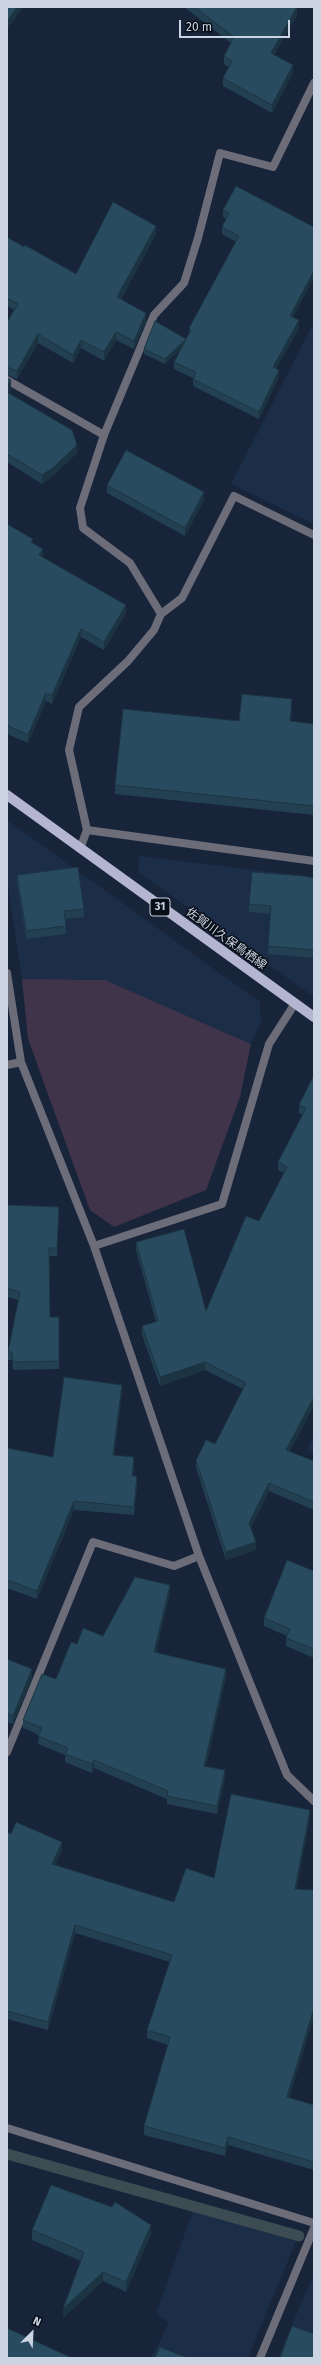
<!DOCTYPE html>
<html>
<head>
<meta charset="utf-8">
<style>
  body { margin:0 }
  #map { position:relative; width:321px; height:2365px; overflow:hidden; background:#17243a; font-family:"Fira Sans",sans-serif }
  canvas { display:block }
  .frame { position:absolute; inset:0; border:8px solid #cbd4e2; pointer-events:none }
  .north { position:absolute; left:12px; top:2313px; width:40px; height:40px; -webkit-text-stroke:3px #080e17; paint-order:stroke; rotate:24deg; font-size:11px; font-weight:700; line-height:16px; text-align:center; color:#cbd4e2 }
  .north::after { content:''; display:block; margin:auto; width:14px; height:18px; background:#cbd4e2; clip-path:polygon(50% 0,100% 100%,50% 72%,0 100%) }
  .scale { position:absolute; left:179px; top:20px; width:111px; height:18px; box-sizing:border-box; border:2px solid #cbd4e2; border-top:0; padding-left:5px; font-size:12px; line-height:14px; white-space:nowrap; color:#cbd4e2; -webkit-text-stroke:3px #080e17; paint-order:stroke }
</style>
</head>
<body>
<div id="map">
<canvas width="321" height="2365"></canvas>
<div class="frame"></div>
<div class="north">N</div>
<div class="scale">20 m</div>
</div>
<script>
const ctx = document.querySelector('canvas').getContext('2d');
ctx.lineJoin = 'round';
function paint(path, color) {
  ctx.fillStyle = color;
  ctx.fill(path, 'evenodd');
}
function shape(rows) {
  const path = new Path2D();
  for (const r of rows) {
    path.moveTo(r[0], r[1]);
    for (let i = 2; i < r.length; i += 2) path.lineTo(r[i], r[i + 1]);
  }
  return path;
}
function strokePath(path, color, width, dash) {
  ctx.strokeStyle = color;
  ctx.lineWidth = width;
  ctx.lineCap = dash ? 'butt' : 'round';
  ctx.setLineDash(dash || []);
  ctx.stroke(path);
}
function label(font, color, halo, rows, align = 'center') {
  ctx.font = font + ' "Fira Sans","Noto Sans JP",sans-serif';
  ctx.lineWidth = 3;
  ctx.setLineDash([]);
  ctx.textBaseline = 'middle';
  ctx.strokeStyle = halo;
  ctx.fillStyle = color;
  for (const [text, x, y, turn = 0] of rows) {
    ctx.save();
    ctx.translate(x, y);
    ctx.rotate((+turn || 0) * Math.PI / 180);
    ctx.textAlign = isNaN(turn) ? turn : align;
    if (halo) ctx.strokeText(text, 0, 0);
    ctx.fillText(text, 0, 0);
    ctx.restore();
  }
}
paint(shape([
  [314,322,314,524,231,484],
  [7,820,260,1002,261,1022,251,1044,105,980,22,979,7,880],
  [139,856,314,877,314,997,138,872],
  [314,1434,314,1453,307,1450],
  [193,2211,296,2241,248,2358,151,2358,169,2323,156,2313],
  [314,2273,314,2358,278,2358]
]), '#1c2d48');
paint(shape([
  [22,979,105,980,251,1044,240,1097,206,1190,114,1227,90,1210,28,1039]
]), '#40344b');
strokePath(shape([
  [7,2154,299,2236]
]), '#3d4b52', 11);
strokePath(shape([
  [7,380,104,435],
  [161,614,182,598,234,496,314,535]
]), '#6c6d79', 8);
strokePath(shape([
  [87,830,314,861],
  [80,849,87,830,69,750,79,707,128,661,154,630,161,614,130,563,83,528,80,508,104,435,154,315,184,283,198,238,220,153,273,167,314,83],
  [7,973,21,1062,94,1246,199,1556,287,1775,314,1801],
  [7,1065,21,1062],
  [94,1246,222,1204,269,1044,294,1005],
  [7,1752,93,1542,174,1566,199,1556],
  [7,2128,314,2223],
  [260,2358,314,2228]
]), '#6c6d79', 8);
strokePath(shape([
  [7,795,314,1017]
]), '#b4b5d0', 10);
paint(shape([
  [184,7,297,7,297,15,274,55,293,73,272,113,223,86,223,78,229,67,224,64,224,56,231,43],
  [236,186,293,317,299,328,276,369,279,377,259,419,193,386,193,378,174,369,174,362,181,349,165,364,144,354,144,349,186,339,189,334,189,328,236,242,222,234,222,227,226,219,223,217,223,210],
  [156,234,121,299,146,321,134,349,116,340,104,361,81,348,73,363,38,343,17,379,7,375,7,322,14,310,7,306,7,237,24,247,76,274],
  [7,378,11,389,9,393,77,453,54,475,42,484,7,462],
  [107,485,204,500,185,536,107,493],
  [7,524,33,543,43,558,126,613,104,650,81,637,52,704,46,701,28,743,7,734],
  [292,708,291,721,314,724,314,815,115,794,115,785,239,721],
  [17,875,84,909,84,917,65,919,66,926,66,934,26,939,17,883],
  [314,878,314,958,268,954,271,914,249,912,249,904],
  [313,1077,290,1452,314,1461,314,1510,269,1491,251,1527,256,1550,226,1560,196,1468,196,1460,215,1444,243,1389,205,1370,160,1386,142,1335,142,1326,156,1322,136,1250,136,1242,206,1311,259,1221,284,1173,278,1170,278,1162,303,1115,299,1113,299,1105],
  [7,1205,59,1207,57,1256,49,1256,50,1317,59,1317,59,1369,13,1370,12,1360,8,1360,8,1352,18,1300,7,1297],
  [122,1393,114,1455,134,1466,133,1476,137,1485,134,1515,74,1510,37,1599,7,1588,7,1448,53,1457],
  [314,1571,314,1658,286,1646,286,1638,287,1636,264,1626,264,1618],
  [170,1593,156,1652,226,1677,206,1766,225,1778,217,1814,167,1804,167,1799,94,1768,92,1773,65,1762,65,1755,38,1744,39,1735,23,1728,23,1720,56,1679,77,1644,103,1636],
  [7,1659,32,1678,13,1724,7,1722],
  [310,1818,296,1889,314,1890,314,2016,289,2098,314,2105,314,2170,228,2145,225,2156,144,2135,144,2126,168,2045,147,2038,147,2030,170,1962,75,1933,48,2030,7,2019,7,1832,62,1850,55,1865,174,1902,214,1878],
  [32,2230,151,2234,126,2292,103,2281,63,2318,81,2261,32,2240]
]), '#224052');
paint(shape([
  [17,7,23,7,7,30,7,22],
  [297,7,297,15,271,61,271,53],
  [293,65,293,73,272,113,272,105],
  [156,226,156,234,117,305,117,297],
  [314,271,314,278,290,323,290,316],
  [146,313,146,321,134,349,134,341],
  [299,320,299,328,273,374,273,367],
  [116,332,116,340,104,361,104,352],
  [38,334,38,343,17,379,17,371],
  [186,339,186,344,165,364,165,359],
  [81,340,81,348,73,363,73,355],
  [279,370,279,377,259,419,259,412],
  [11,380,11,389,7,395,7,387],
  [77,445,77,453,54,475,42,484,42,475],
  [204,492,204,500,185,536,185,528],
  [43,549,43,557,39,564,39,555],
  [126,605,126,613,104,650,104,642],
  [81,629,81,637,52,704,52,695],
  [46,693,46,701,28,743,28,735],
  [292,699,292,708,290,730,290,721],
  [205,1362,205,1370,160,1386,160,1377],
  [122,1385,122,1393,113,1463,113,1455],
  [314,1397,314,1406,286,1459,286,1450],
  [137,1476,137,1485,134,1515,134,1507],
  [269,1483,269,1491,249,1531,249,1523],
  [74,1501,74,1510,37,1599,37,1591],
  [256,1542,256,1550,226,1560,226,1552],
  [170,1585,170,1593,154,1660,154,1652],
  [32,1669,32,1678,13,1724,13,1716],
  [226,1669,226,1677,204,1774,204,1766],
  [94,1760,94,1768,92,1773,92,1764],
  [225,1770,225,1778,217,1814,217,1806],
  [310,1810,310,1818,295,1898,295,1889],
  [62,1842,62,1850,52,1872,52,1864],
  [75,1925,75,1933,48,2030,48,2022],
  [314,2008,314,2016,287,2105,287,2097],
  [228,2137,228,2145,225,2156,225,2148],
  [151,2225,151,2234,126,2292,126,2282],
  [103,2272,103,2281,63,2318,63,2309]
]), '#1c3442');
const building = shape([
  [7,7,17,7,7,22,7,7],
  [195,7,297,7,271,53,293,65,272,105,223,78,232,61,224,56,234,37,195,7],
  [236,186,314,227,314,271,290,316,299,320,273,367,279,370,259,412,193,379,196,372,174,362,191,330,189,328,239,236,222,227,229,213,223,210,236,186],
  [113,202,156,226,117,297,146,313,134,341,116,332,104,352,81,340,73,355,38,334,17,371,7,367,7,322,18,304,7,298,7,237,24,247,25,245,76,274,113,202],
  [155,321,186,339,165,359,144,349,155,321],
  [7,378,11,380,7,387,7,378],
  [7,392,72,430,77,445,54,467,42,475,7,454,7,392],
  [126,450,204,492,185,528,107,485,126,450],
  [7,524,33,539,31,542,43,549,39,555,126,605,104,642,81,629,52,695,46,693,28,735,7,725,7,524],
  [242,694,292,699,290,721,314,724,314,806,115,785,123,709,239,721,242,694],
  [78,867,84,909,64,911,66,926,26,931,17,875,78,867],
  [252,872,304,876,314,878,314,950,268,946,271,906,249,904,252,872],
  [313,1077,314,1078,314,1397,286,1450,314,1461,314,1502,269,1483,249,1523,256,1542,226,1552,196,1460,206,1440,215,1444,246,1383,205,1362,160,1377,142,1326,158,1321,136,1242,184,1229,206,1311,246,1216,259,1221,287,1167,278,1162,306,1108,299,1105,313,1077],
  [7,1205,59,1207,57,1248,49,1248,50,1317,59,1317,59,1361,13,1362,12,1352,8,1352,20,1292,7,1288,7,1205],
  [64,1377,122,1385,113,1455,134,1457,132,1476,137,1476,134,1507,74,1501,37,1591,7,1580,7,1448,53,1457,64,1377],
  [287,1560,314,1571,314,1649,286,1638,290,1629,264,1618,287,1560],
  [135,1577,170,1585,154,1652,226,1669,204,1766,225,1770,217,1806,167,1796,168,1791,94,1760,92,1764,65,1754,68,1748,38,1736,42,1728,23,1720,42,1674,56,1679,71,1642,77,1644,83,1628,103,1636,135,1577],
  [7,1659,32,1669,13,1716,7,1713,7,1659],
  [231,1794,310,1810,295,1889,314,1890,314,2008,287,2097,314,2105,314,2162,228,2137,225,2148,144,2126,170,2037,147,2030,172,1955,75,1925,48,2022,7,2011,7,1832,11,1834,16,1822,62,1842,52,1864,174,1902,186,1868,214,1878,231,1794],
  [51,2185,112,2207,115,2202,151,2225,126,2282,103,2272,63,2309,84,2252,32,2230,51,2185],
  [292,2326,314,2334,314,2358,280,2358,292,2326],
  [7,2328,72,2358,7,2358,7,2328],
  [160,2347,188,2358,155,2358,160,2347]
]);
paint(building, '#284b5f');
strokePath(building, '#1c3442', 1);
for (const [x, y, w] of [
  [160,907,20]
]) {
  const box = new Path2D();
  box.roundRect(x - w / 2, y - 9, w, 18, 3);
  ctx.fillStyle = '#080e17';
  ctx.fill(box);
  strokePath(box, '#cbd4e2', 1);
}
label('bold 11px', '#cbd4e2', null, [
  ["31",160,907]
]);
label('12px', '#cbd4e2', '#080e17', [
  ["佐賀川久保鳥栖線",226,939,36]
]);
</script>
</body>
</html>
